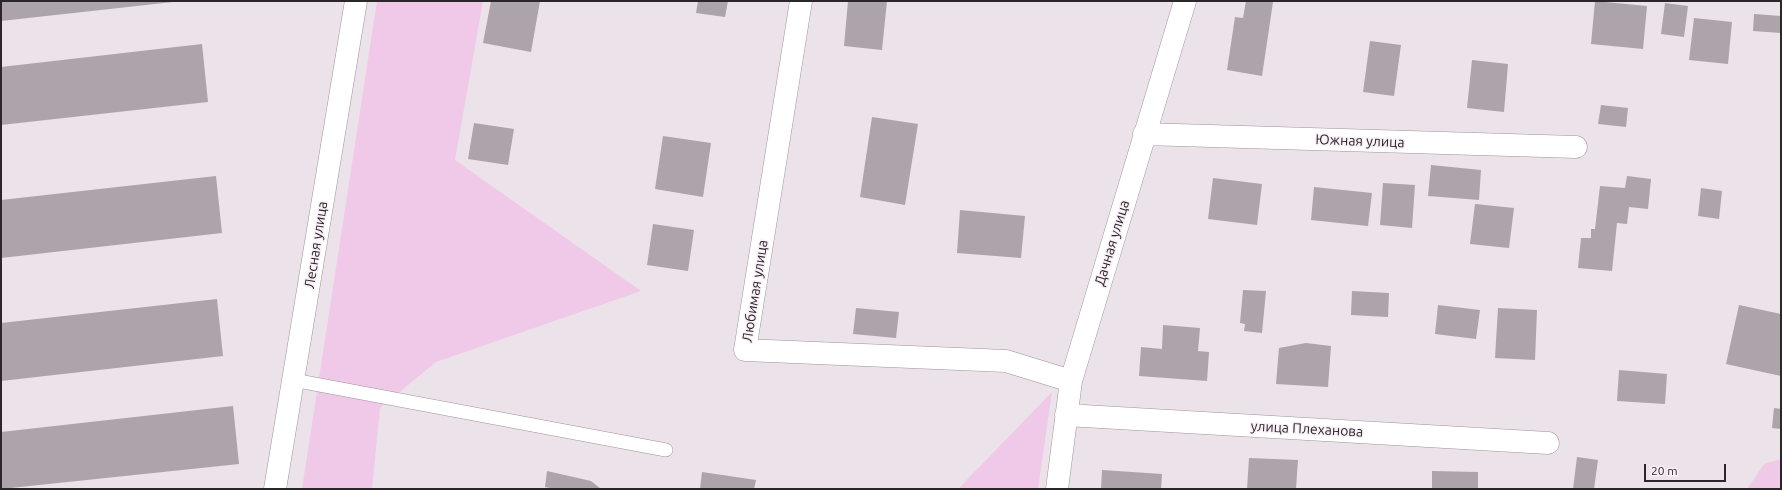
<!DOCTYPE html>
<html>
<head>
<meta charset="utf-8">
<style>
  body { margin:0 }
  #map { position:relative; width:1782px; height:490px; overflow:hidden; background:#ece2ea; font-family:Ubuntu,sans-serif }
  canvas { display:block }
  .frame { position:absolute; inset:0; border:2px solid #2a2629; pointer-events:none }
  .scale { position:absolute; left:1644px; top:464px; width:82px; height:18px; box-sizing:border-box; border:2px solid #2a2629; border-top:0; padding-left:5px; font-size:12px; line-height:14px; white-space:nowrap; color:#2a2629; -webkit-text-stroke:3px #f9eff7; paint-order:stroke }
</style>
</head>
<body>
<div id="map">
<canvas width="1782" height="490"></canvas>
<div class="frame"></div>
<div class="scale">20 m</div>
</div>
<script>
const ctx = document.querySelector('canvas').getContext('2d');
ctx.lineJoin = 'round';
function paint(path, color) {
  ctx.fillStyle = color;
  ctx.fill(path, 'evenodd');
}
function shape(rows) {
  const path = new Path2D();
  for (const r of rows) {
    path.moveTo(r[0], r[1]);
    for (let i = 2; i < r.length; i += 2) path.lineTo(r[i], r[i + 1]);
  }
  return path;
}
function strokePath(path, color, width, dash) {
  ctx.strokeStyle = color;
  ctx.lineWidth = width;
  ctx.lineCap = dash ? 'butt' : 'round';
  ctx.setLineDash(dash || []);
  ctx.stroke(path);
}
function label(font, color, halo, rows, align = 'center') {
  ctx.font = font + ' Ubuntu,sans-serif';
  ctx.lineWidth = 3;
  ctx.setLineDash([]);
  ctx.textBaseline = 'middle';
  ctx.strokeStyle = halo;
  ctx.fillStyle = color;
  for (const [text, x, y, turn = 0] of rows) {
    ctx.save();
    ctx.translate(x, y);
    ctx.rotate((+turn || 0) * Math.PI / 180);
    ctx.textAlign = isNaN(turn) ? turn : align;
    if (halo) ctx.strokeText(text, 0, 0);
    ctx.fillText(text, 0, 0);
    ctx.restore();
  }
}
paint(shape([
  [377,1,483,1,455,160,641,291,436,362,380,408,372,489,302,489],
  [1052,392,1038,489,958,489],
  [1781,459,1781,489,1747,489,1764,464]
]), '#f0c9e8');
paint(shape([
  [1,1,173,1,173,2,1,21],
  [491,1,540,1,531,52,483,43],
  [698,1,728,1,725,17,696,13],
  [848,1,887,1,882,50,844,46],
  [1246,1,1273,2,1262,76,1227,70,1235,17,1243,18],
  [1595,1,1647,6,1643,49,1591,44],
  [1665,3,1688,6,1684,37,1661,34],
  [1754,14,1781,16,1781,33,1753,31],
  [1694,18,1732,22,1728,64,1689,60],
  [1370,41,1401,45,1394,96,1363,92],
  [202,44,208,102,1,125,1,67],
  [1472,60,1508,64,1504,112,1467,108],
  [1601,105,1628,108,1626,127,1598,124],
  [872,117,918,124,905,205,860,197],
  [474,123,514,129,508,165,468,159],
  [663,136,711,143,703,197,655,189],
  [1431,165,1481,170,1479,200,1428,196],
  [216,176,222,233,1,258,1,200],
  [1627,176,1651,179,1648,209,1629,207,1627,224,1617,223,1612,271,1578,268,1581,238,1591,238,1591,229,1595,229,1600,186,1625,188],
  [1213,178,1262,184,1257,225,1208,219],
  [1383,183,1415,185,1412,228,1380,225],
  [1314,187,1372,193,1368,226,1311,220],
  [1701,188,1722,191,1719,219,1698,216],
  [1475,204,1514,208,1509,248,1470,244],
  [960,210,1025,216,1021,258,957,253],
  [653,224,694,230,688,271,647,265],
  [1243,290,1266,291,1262,333,1244,331,1245,324,1240,323],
  [1352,291,1389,293,1388,317,1351,315],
  [217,299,223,356,1,381,1,323],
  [1438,305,1480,310,1476,339,1435,334],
  [1739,305,1781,314,1781,376,1726,364],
  [856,308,899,312,896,338,853,334],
  [1498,308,1537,310,1535,360,1495,358],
  [1163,325,1200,328,1198,351,1209,352,1207,381,1139,376,1141,347,1162,349],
  [1306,343,1331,346,1328,387,1276,384,1279,348],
  [1619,370,1667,374,1665,404,1617,401],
  [233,406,239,464,1,489,1,432],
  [1774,408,1781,409,1781,429,1772,428],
  [1577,457,1598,460,1594,489,1573,489],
  [1249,458,1298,460,1296,489,1247,489],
  [1102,470,1162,474,1161,489,1101,489],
  [547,471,591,481,601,489,555,489,545,487],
  [1432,471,1478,472,1478,489,1432,489],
  [702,472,756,480,754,489,700,489]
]), '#ada3aa');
const lane = shape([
  [293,380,666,450]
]);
const street = shape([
  [801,1,745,350,1006,361,1071,381],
  [1144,134,1576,147],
  [1066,415,1548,443],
  [1057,489,1071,381,1185,1]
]);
const secondary = shape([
  [275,489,356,1]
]);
strokePath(lane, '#9d939b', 14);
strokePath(street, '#9d939b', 23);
strokePath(secondary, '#9d939b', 23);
strokePath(lane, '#fff', 13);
strokePath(street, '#fff', 22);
strokePath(secondary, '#fff', 22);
label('14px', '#2a2629', '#f9eff7', [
  ["Южная улица",1360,141,2],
  ["Дачная улица",1112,243,-73],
  ["Лесная улица",316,245,-81],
  ["Любимая улица",755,291,-81],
  ["улица Плеханова",1307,429,3]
]);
</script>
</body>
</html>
